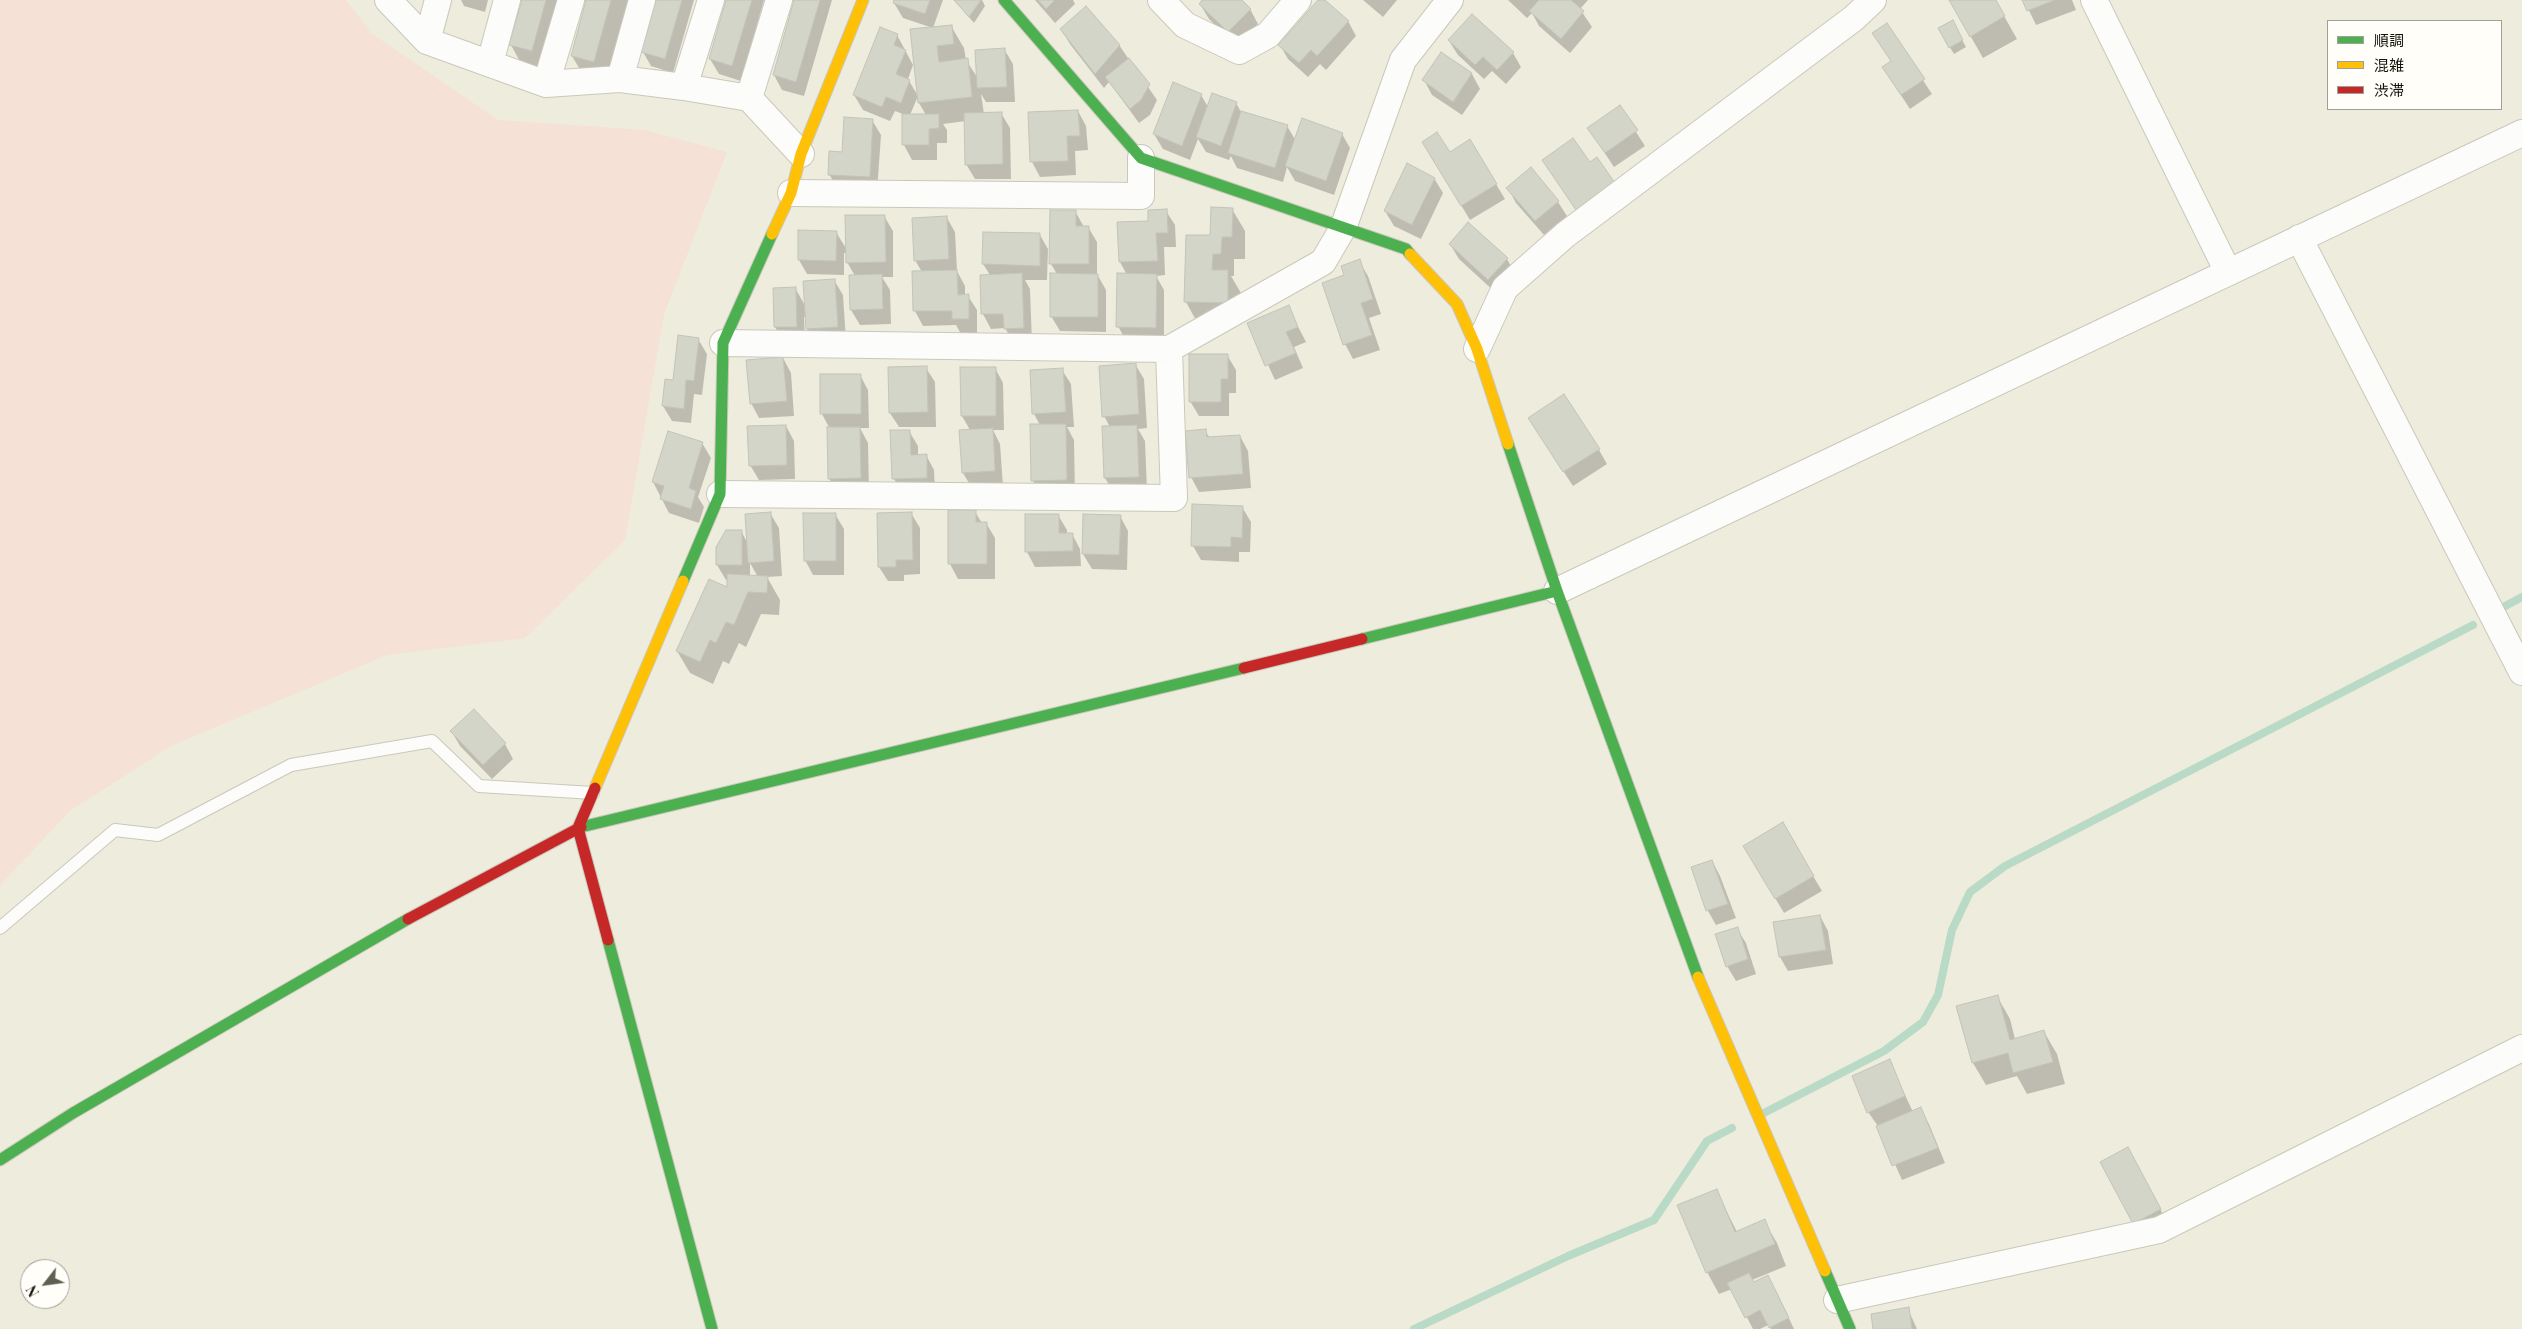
<!DOCTYPE html>
<html>
<head>
<meta charset="utf-8">
<style>
  body { margin:0 }
  #map { position:relative; width:2522px; height:1329px; overflow:hidden; background:#eeecdc; font-family:"Playfair Display","Noto Sans JP",serif }
  canvas { display:block }
  .legend { position:absolute; left:2327px; top:20px; width:175px; height:90px; box-sizing:border-box; background:#fffef8; border:1px solid #a1a098; margin:0; padding:6px 9px; list-style:none; font-size:15px; color:#151308 }
  .legend li { display:flex; align-items:center; gap:10px; height:25px }
  .legend b { width:25px; border:1px solid #a1a098 }
  .north { position:absolute; left:20px; top:1259px; width:50px; height:50px; box-sizing:border-box; background:#fffef8; border:1px solid #a1a098; border-radius:50%; rotate:240deg; font-size:14px; font-weight:700; line-height:20px; text-align:center; color:#151308 }
  .north::after { content:''; display:block; margin:auto; width:18px; height:22px; background:#615f52; clip-path:polygon(50% 0,100% 100%,50% 72%,0 100%) }
</style>
</head>
<body>
<div id="map">
<canvas width="2522" height="1329"></canvas>
<ul class="legend">
<li><b style="height:6px;background:#4caf50"></b>順調</li>
<li><b style="height:6px;background:#ffc107"></b>混雑</li>
<li><b style="height:6px;background:#c62828"></b>渋滞</li>
</ul>
<div class="north">N</div>
</div>
<script>
const ctx = document.querySelector('canvas').getContext('2d');
ctx.lineJoin = 'round';
function paint(path, color) {
  ctx.fillStyle = color;
  ctx.fill(path, 'evenodd');
}
function shape(rows) {
  const path = new Path2D();
  for (const r of rows) {
    path.moveTo(r[0], r[1]);
    for (let i = 2; i < r.length; i += 2) path.lineTo(r[i], r[i + 1]);
  }
  return path;
}
function strokePath(path, color, width, dash) {
  ctx.strokeStyle = color;
  ctx.lineWidth = width;
  ctx.lineCap = dash ? 'butt' : 'round';
  ctx.setLineDash(dash || []);
  ctx.stroke(path);
}
paint(shape([
  [0,0,346,0,371,33,498,120,644,130,727,152,664,314,625,540,525,638,387,655,173,745,71,810,0,885]
]), '#f5e1d5');
paint(shape([
  [461,0,488,0,485,12,464,6],
  [523,0,564,0,544,72,523,67,511,45],
  [588,0,629,0,606,84,585,78,572,56],
  [657,0,694,0,673,73,651,66,643,52],
  [727,0,764,0,741,81,719,74,710,59],
  [795,0,832,0,804,96,782,90,774,75],
  [895,0,943,0,933,28,903,18,894,3],
  [954,0,982,0,985,6,974,23],
  [1035,0,1073,0,1075,4,1055,23],
  [1204,0,1240,0,1250,9,1258,24,1237,46,1209,19,1200,4],
  [1320,0,1323,0,1348,21,1356,36,1326,70,1320,64,1308,77,1288,59,1280,45],
  [1363,0,1397,0,1383,17],
  [1508,0,1588,0,1580,9,1592,27,1570,53,1539,26,1532,13,1527,18],
  [1950,0,1995,0,2017,39,1983,58],
  [2024,0,2072,0,2076,10,2036,25],
  [1952,22,1966,47,1954,54,1939,29],
  [1886,24,1932,94,1910,109,1883,68,1892,62,1873,33],
  [951,26,964,48,966,60,977,77,1004,49,1013,64,1015,102,986,102,981,94,984,114,1001,113,1010,128,1011,179,975,179,966,164,966,121,943,124,947,130,947,143,937,143,937,160,912,160,904,145,903,114,895,111,890,121,863,110,854,95,897,35,913,65,908,79,918,96,910,115,926,115,919,103,911,30],
  [1061,29,1119,45,1157,100,1150,115,1139,123,1109,82,1104,88,1070,44],
  [1449,41,1513,53,1521,67,1506,84,1492,71,1484,79,1458,55],
  [1442,54,1472,74,1480,89,1462,115,1432,95,1424,80],
  [1201,95,1208,107,1236,103,1241,112,1287,126,1296,141,1342,134,1350,148,1334,195,1295,181,1287,167,1283,182,1237,168,1231,156,1229,160,1206,152,1198,139,1190,160,1163,149,1154,134],
  [1620,107,1645,146,1614,167,1598,143],
  [1078,111,1086,126,1088,150,1075,151,1076,175,1040,177,1032,162],
  [872,120,881,135,877,192,838,189,829,174,844,153],
  [1470,141,1505,199,1470,220,1432,157,1449,154],
  [1434,178,1443,193,1421,239,1394,226,1385,211],
  [1508,188,1558,202,1567,216,1544,235,1516,203],
  [1232,209,1245,231,1245,259,1234,259,1234,276,1231,276,1241,293,1240,325,1198,324,1186,302,1211,236],
  [1075,211,1084,227,1088,227,1097,242,1097,274,1106,290,1106,332,1060,331,1051,316,1057,274,1051,264],
  [1166,211,1175,225,1176,247,1164,247,1165,275,1156,276,1164,290,1164,342,1126,341,1118,326,1127,275,1120,262,1149,222],
  [884,216,893,231,893,277,882,277,890,290,891,324,860,325,851,310,850,276,855,276,847,262,847,253,844,253,844,275,807,274,799,260,836,232,847,250],
  [947,218,955,232,957,271,965,286,965,296,968,296,977,310,977,333,961,334,956,325,923,326,915,311,913,272,922,272,915,260],
  [984,233,1040,235,1048,249,1047,280,1025,280,1030,289,1032,343,1014,343,1005,328,991,329,983,314,981,276,990,275,983,264],
  [1450,244,1507,259,1515,274,1497,294,1459,259],
  [1359,261,1368,276,1381,314,1369,318,1380,350,1353,359,1345,344,1346,276],
  [834,280,843,295,846,341,816,343,807,329,807,317,804,317,805,341,784,342,775,327,795,288,806,307],
  [1288,307,1306,342,1294,347,1303,368,1275,380,1249,324],
  [698,339,707,354,702,395,694,394,691,423,672,421,663,406,666,380,674,381],
  [1227,355,1236,370,1236,393,1229,393,1229,416,1199,416,1190,401],
  [783,358,791,373,794,416,759,418,751,403],
  [1135,364,1144,379,1147,428,1138,429,1145,441,1147,491,1114,493,1105,478,1103,427,1110,427,1104,416],
  [926,368,935,382,936,427,899,427,890,413],
  [995,368,1003,383,1004,430,993,430,1000,444,1003,486,972,488,963,473,961,431,970,430,962,416],
  [1062,370,1071,384,1074,427,1067,427,1074,440,1075,495,1041,495,1033,481,1040,425,1034,414],
  [860,375,868,390,869,428,860,428,868,443,869,493,837,493,829,478,830,429,822,414],
  [786,426,794,441,795,479,759,480,750,465],
  [909,431,918,446,918,456,926,455,934,470,935,492,902,493,894,479],
  [1205,431,1210,438,1240,436,1248,451,1251,488,1199,492,1191,477],
  [1538,433,1599,450,1607,464,1573,486],
  [702,443,711,458,698,497,704,507,699,523,669,513,653,482],
  [1242,507,1251,522,1250,552,1239,552,1239,562,1201,560,1193,546],
  [949,512,975,512,982,523,986,523,995,538,995,579,958,579,950,564],
  [770,513,779,528,782,576,767,577,780,600,779,615,761,614,746,647,739,643,729,664,723,661,713,684,690,673,677,651,728,589,729,580,726,580,717,565,741,531,748,544],
  [750,563,758,577,750,576],
  [911,513,920,528,920,574,904,575,904,581,888,581,879,567],
  [835,514,844,529,844,575,813,575,805,560],
  [1058,515,1067,530,1067,534,1072,534,1080,549,1081,566,1035,567,1027,552],
  [1120,516,1128,531,1127,570,1092,569,1083,554],
  [452,732,505,744,513,759,492,779,460,746],
  [1782,824,1822,891,1784,913,1745,847],
  [1712,861,1720,876,1736,918,1716,925,1708,911,1692,868],
  [1820,916,1828,931,1833,964,1788,971,1780,957],
  [1737,929,1746,943,1756,974,1736,981,1727,966],
  [1997,996,2010,1019,2015,1039,2044,1032,2057,1054,2065,1084,2027,1094,2017,1076,1986,1085,1973,1063],
  [1889,1061,1913,1112,1920,1109,1929,1124,1945,1163,1902,1180,1878,1126,1868,1112],
  [2136,1163,2168,1224,2134,1223],
  [1716,1190,1737,1232,1764,1221,1777,1243,1786,1266,1752,1280,1754,1283,1776,1291,1794,1329,1771,1329,1768,1325,1760,1329,1753,1329,1732,1289,1719,1294,1707,1272],
  [1908,1309,1917,1329,1874,1329]
]), '#0003');
strokePath(shape([
  [2498,610,2522,597],
  [1762,1114,1884,1051,1923,1022,1938,995,1952,930,1970,892,2005,866,2473,625],
  [1414,1329,1568,1256,1654,1220,1707,1141,1732,1128]
]), '#b8dac6', 8);
const building = shape([
  [522,0,546,0,532,51,509,45,522,0],
  [586,0,611,0,594,62,571,56,586,0],
  [656,0,682,0,665,59,641,52,656,0],
  [726,0,752,0,732,66,709,59,726,0],
  [794,0,820,0,796,82,773,75,794,0],
  [894,0,930,0,925,14,893,3,894,0],
  [954,0,981,0,969,17,954,0],
  [1038,0,1055,0,1046,9,1038,0],
  [1202,0,1242,0,1251,9,1228,32,1199,4,1202,0],
  [1318,0,1325,0,1349,21,1317,56,1311,50,1299,63,1278,45,1318,0],
  [1539,0,1571,0,1584,11,1561,39,1529,11,1539,0],
  [1949,0,1996,0,2005,16,1970,37,1949,0],
  [2022,0,2055,0,2027,11,2022,0],
  [1086,6,1120,45,1095,74,1060,29,1086,6],
  [1472,14,1514,52,1497,70,1483,57,1475,65,1448,40,1472,14],
  [1953,20,1963,40,1949,48,1938,28,1953,20],
  [1887,23,1925,79,1901,95,1882,67,1891,61,1872,33,1887,23],
  [952,25,954,44,937,46,939,62,968,58,972,97,918,103,910,29,952,25],
  [880,27,898,34,894,45,906,50,896,74,910,80,901,103,886,97,882,107,853,95,880,27],
  [1005,48,1007,87,977,88,975,50,1005,48],
  [1441,52,1472,73,1453,102,1422,80,1441,52],
  [1129,58,1150,84,1141,100,1130,109,1105,77,1129,58],
  [1173,82,1202,94,1182,146,1153,134,1173,82],
  [1212,93,1237,102,1221,146,1196,137,1212,93],
  [1620,105,1638,130,1605,153,1587,128,1620,105],
  [1078,110,1080,136,1067,136,1068,161,1030,162,1028,112,1078,110],
  [1241,111,1288,125,1275,168,1228,153,1241,111],
  [1002,112,1003,164,965,165,964,113,1002,112],
  [902,114,939,114,939,128,929,129,929,145,902,145,902,114],
  [844,117,873,119,870,177,828,175,829,151,842,152,844,117],
  [1302,118,1343,133,1326,181,1285,166,1302,118],
  [1437,132,1450,152,1470,139,1497,184,1461,206,1422,142,1437,132],
  [1573,138,1590,162,1597,157,1615,183,1576,210,1542,160,1573,138],
  [1407,163,1435,178,1412,225,1384,211,1407,163],
  [1531,167,1559,201,1535,221,1506,188,1531,167],
  [1211,207,1233,208,1232,237,1222,237,1221,254,1213,254,1212,270,1228,270,1228,303,1184,302,1186,235,1210,235,1211,207],
  [1167,209,1168,233,1156,233,1158,261,1119,262,1117,222,1148,221,1148,210,1167,209],
  [1050,210,1076,210,1076,226,1089,226,1089,264,1049,264,1050,210],
  [845,215,885,215,886,262,846,263,845,215],
  [947,216,949,259,914,261,912,218,947,216],
  [1468,222,1508,258,1488,280,1449,244,1468,222],
  [798,230,837,231,836,261,798,260,798,230],
  [983,232,1040,233,1040,266,982,264,983,232],
  [1360,259,1373,299,1361,303,1372,335,1343,345,1322,283,1344,275,1341,266,1360,259],
  [957,270,958,295,969,294,969,319,952,319,952,311,913,311,912,271,957,270],
  [1022,273,1024,328,1004,329,1003,314,981,314,980,275,1022,273],
  [1050,273,1098,274,1098,317,1050,317,1050,273],
  [1117,273,1157,274,1156,328,1116,327,1117,273],
  [882,274,883,309,850,310,849,275,882,274],
  [835,279,838,327,806,329,803,281,835,279],
  [796,287,797,327,774,327,773,288,796,287],
  [1289,305,1298,327,1286,332,1296,353,1265,366,1247,323,1289,305],
  [678,335,699,338,694,381,686,380,684,409,662,406,665,379,673,380,678,335],
  [1189,354,1228,354,1228,379,1221,379,1221,402,1189,402,1189,354],
  [783,357,787,401,750,404,746,360,783,357],
  [1136,363,1139,414,1102,417,1099,366,1136,363],
  [927,366,928,412,889,413,888,367,927,366],
  [960,367,996,367,996,416,961,416,960,367],
  [1063,368,1066,412,1032,414,1030,370,1063,368],
  [820,374,861,374,861,414,820,414,820,374],
  [1564,394,1600,449,1563,472,1528,418,1564,394],
  [1030,424,1066,424,1067,480,1031,481,1030,424],
  [786,425,787,465,749,466,747,426,786,425],
  [1137,425,1139,477,1104,478,1102,426,1137,425],
  [827,427,860,427,861,478,828,479,827,427],
  [993,428,995,471,962,473,959,430,993,428],
  [1206,429,1207,437,1240,435,1243,474,1189,478,1185,431,1206,429],
  [890,430,910,430,911,455,927,454,927,478,892,479,890,430],
  [668,431,703,442,689,488,696,491,691,509,660,499,664,486,652,482,668,431],
  [1192,504,1243,506,1242,538,1231,537,1231,547,1191,546,1192,504],
  [948,510,976,510,976,522,987,522,987,564,948,564,948,510],
  [771,512,774,561,748,563,745,514,771,512],
  [912,512,913,560,896,560,896,567,878,567,877,513,912,512],
  [803,513,836,513,836,561,804,561,803,513],
  [1025,514,1059,514,1059,533,1073,533,1073,551,1025,552,1025,514],
  [1083,514,1121,515,1119,555,1082,554,1083,514],
  [726,530,742,530,742,565,716,565,716,547,726,530],
  [727,574,768,576,767,593,748,592,734,625,726,622,716,643,710,640,700,662,676,651,709,579,727,587,727,574],
  [474,709,506,743,483,765,450,731,474,709],
  [1783,822,1814,876,1775,899,1743,846,1783,822],
  [1712,860,1728,904,1706,911,1691,867,1712,860],
  [1820,915,1826,950,1779,957,1773,922,1820,915],
  [1738,927,1748,959,1726,967,1715,934,1738,927],
  [1998,995,2010,1040,2044,1030,2053,1062,2013,1073,2008,1053,1972,1063,1956,1006,1998,995],
  [1890,1059,1905,1096,1867,1113,1852,1076,1890,1059],
  [1921,1107,1938,1148,1892,1166,1876,1126,1921,1107],
  [2128,1147,2161,1209,2133,1224,2100,1162,2128,1147],
  [1717,1189,1735,1232,1765,1219,1775,1244,1706,1273,1677,1205,1717,1189],
  [1749,1273,1754,1282,1768,1275,1789,1318,1769,1328,1760,1310,1745,1318,1727,1283,1749,1273],
  [1909,1307,1912,1329,1873,1329,1871,1314,1909,1307]
]);
paint(building, '#d2d5c8');
strokePath(building, '#c2c4b8', 1);
const lane = shape([
  [0,928,115,830,158,835,291,765,432,741,479,786,593,793]
]);
const street = shape([
  [388,0,427,41,546,84,620,79,684,87,749,98,801,154],
  [1161,0,1185,25,1239,51,1268,35,1298,0],
  [2094,0,2228,272],
  [427,41,438,0],
  [490,63,507,0],
  [620,79,642,0],
  [546,84,571,0],
  [684,87,711,0],
  [749,98,779,0],
  [791,193,1141,196,1141,158],
  [2299,238,2522,672],
  [1169,349,1323,262,1343,228,1403,60,1450,0],
  [1477,349,1505,288,1565,235,1854,18,1873,0],
  [720,494,1174,498,1169,349,723,343],
  [1557,591,2522,133],
  [1837,1300,2159,1230,2522,1048]
]);
const fast = shape([
  [1004,0,1141,158,1406,249,1410,254],
  [1508,444,1557,591,1698,977],
  [683,581,720,494,723,343,772,234],
  [1362,639,1557,591],
  [581,827,1244,668],
  [608,940,712,1329],
  [0,1160,73,1113,408,919],
  [1825,1271,1850,1329]
]);
const slow = shape([
  [772,234,791,193,801,154,863,0],
  [1410,254,1457,304,1477,349,1508,444],
  [595,788,683,581],
  [1698,977,1825,1271]
]);
const jam = shape([
  [1244,668,1362,639],
  [595,788,578,828,608,940],
  [408,919,581,827]
]);
strokePath(lane, '#cac8bb', 14);
strokePath(street, '#cac8bb', 28);
strokePath(fast, '#cac8bb', 13);
strokePath(slow, '#cac8bb', 13);
strokePath(jam, '#cac8bb', 13);
strokePath(lane, '#fcfcfa', 12);
strokePath(street, '#fcfcfa', 26);
strokePath(fast, '#4caf50', 11);
strokePath(slow, '#ffc107', 11);
strokePath(jam, '#c62828', 11);
</script>
</body>
</html>
